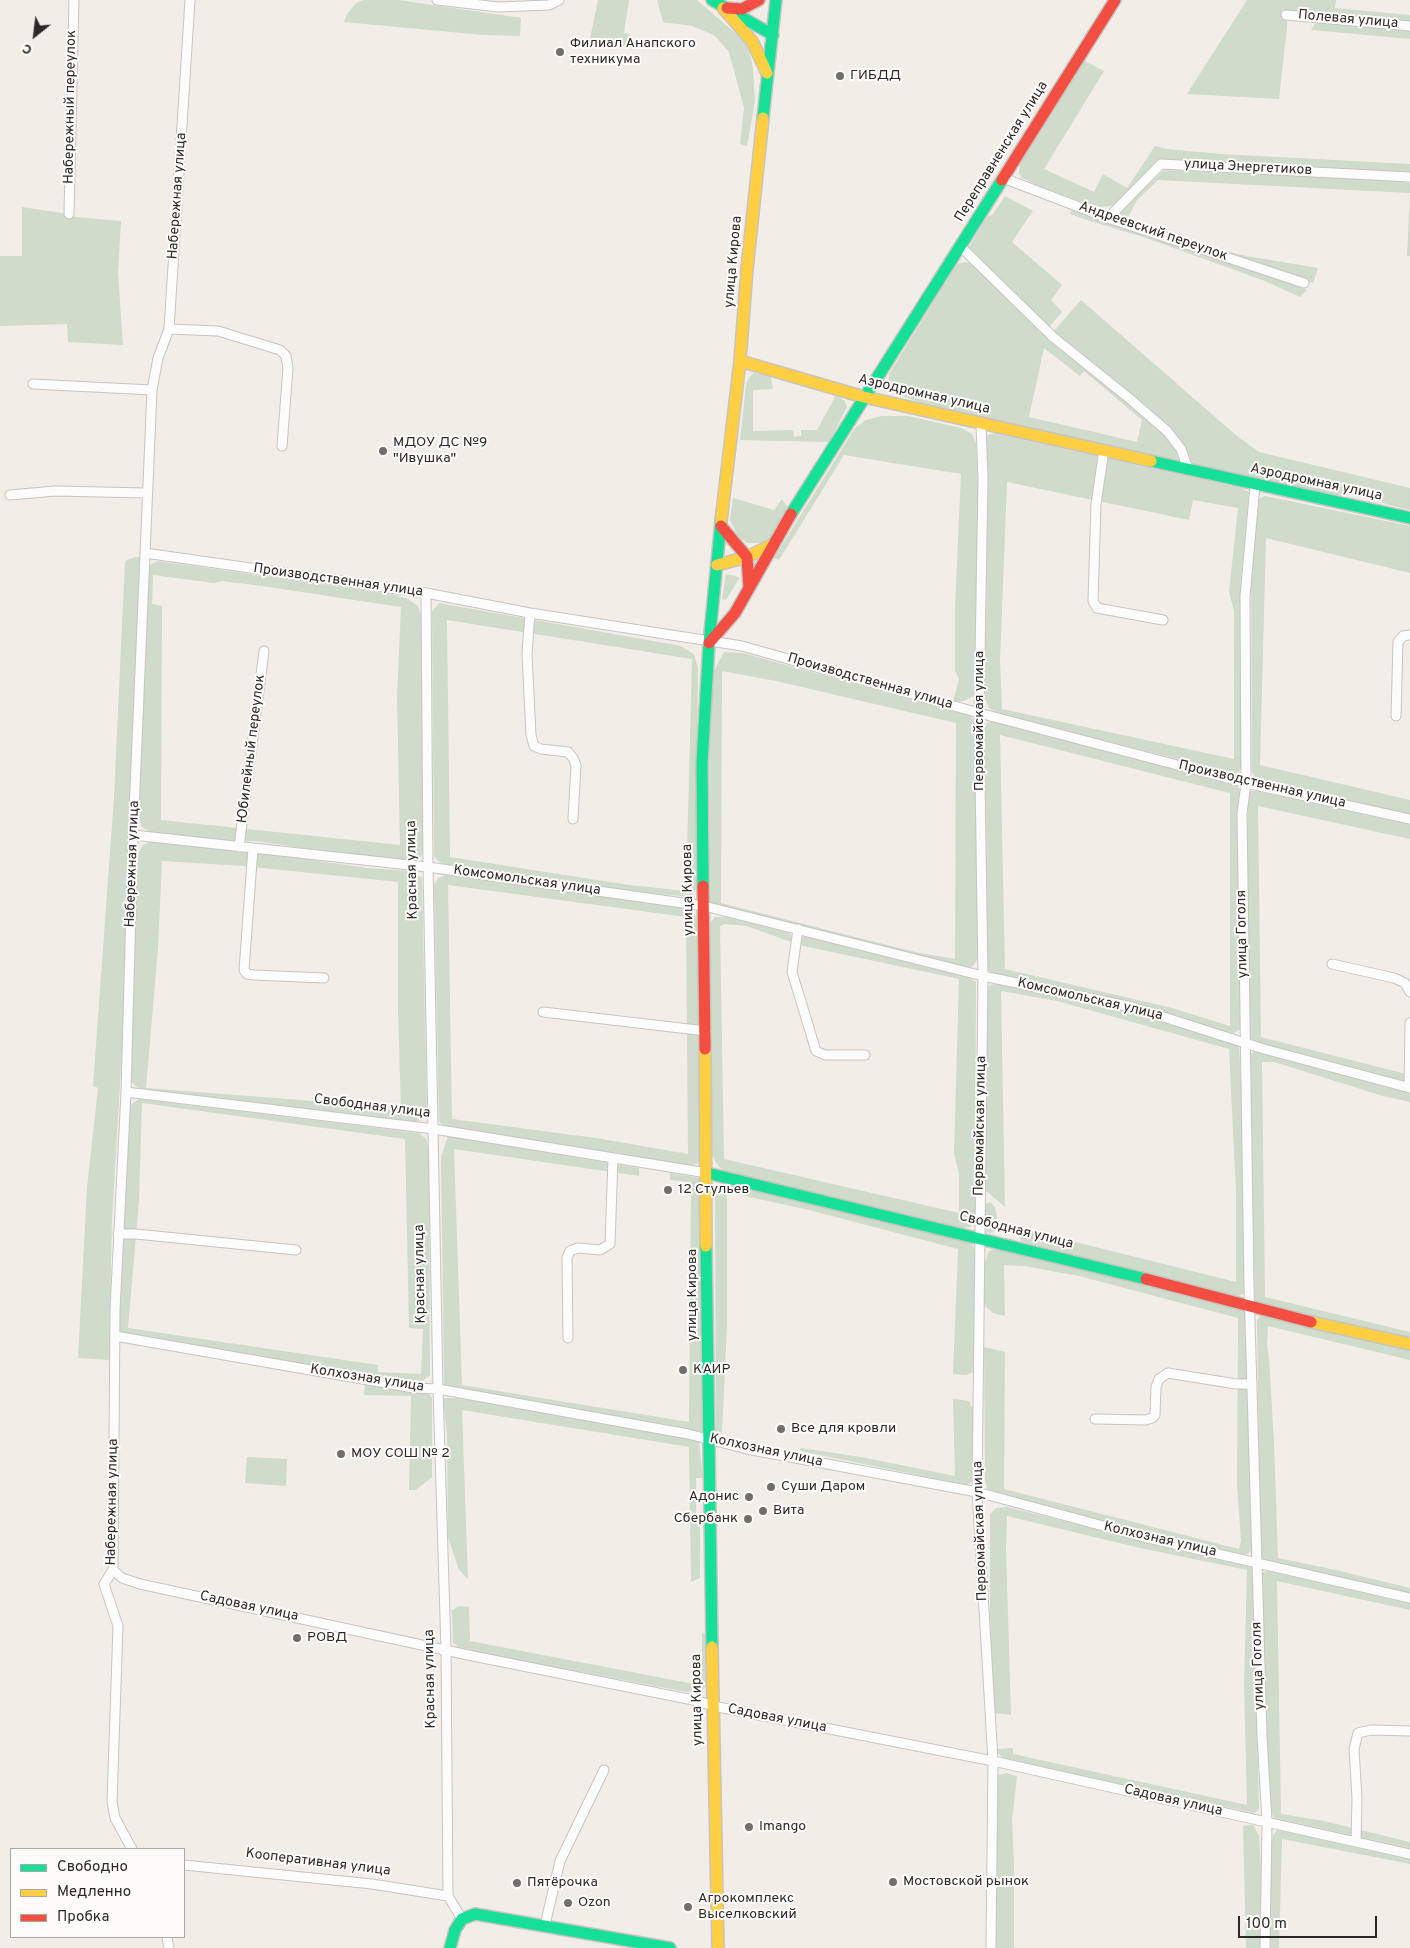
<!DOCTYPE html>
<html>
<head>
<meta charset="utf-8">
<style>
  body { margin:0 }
  #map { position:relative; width:1410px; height:1948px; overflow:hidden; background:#f3ede8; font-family:Overpass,sans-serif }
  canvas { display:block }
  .legend { position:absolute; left:10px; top:1848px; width:175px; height:90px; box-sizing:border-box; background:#fefcfa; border:1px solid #aaa8a5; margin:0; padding:6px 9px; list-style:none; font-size:15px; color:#2d2926 }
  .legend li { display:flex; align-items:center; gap:10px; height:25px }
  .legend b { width:25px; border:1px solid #aaa8a5 }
  .north { position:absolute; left:10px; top:10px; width:50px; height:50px; -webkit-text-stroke:4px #fefcfa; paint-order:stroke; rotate:209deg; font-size:14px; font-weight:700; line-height:20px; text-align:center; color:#2d2926 }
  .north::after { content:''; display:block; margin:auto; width:18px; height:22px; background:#2d2926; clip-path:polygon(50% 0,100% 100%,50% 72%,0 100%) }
  .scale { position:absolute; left:1238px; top:1916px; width:139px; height:22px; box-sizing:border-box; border:2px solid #2d2926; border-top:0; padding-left:6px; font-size:15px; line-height:18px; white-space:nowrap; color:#2d2926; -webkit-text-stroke:4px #fefcfa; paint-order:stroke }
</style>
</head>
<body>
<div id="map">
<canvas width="1410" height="1948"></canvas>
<ul class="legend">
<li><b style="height:6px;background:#16e098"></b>Свободно</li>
<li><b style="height:6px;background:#ffcf43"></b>Медленно</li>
<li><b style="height:6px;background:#f24e42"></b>Пробка</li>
</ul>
<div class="north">С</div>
<div class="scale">100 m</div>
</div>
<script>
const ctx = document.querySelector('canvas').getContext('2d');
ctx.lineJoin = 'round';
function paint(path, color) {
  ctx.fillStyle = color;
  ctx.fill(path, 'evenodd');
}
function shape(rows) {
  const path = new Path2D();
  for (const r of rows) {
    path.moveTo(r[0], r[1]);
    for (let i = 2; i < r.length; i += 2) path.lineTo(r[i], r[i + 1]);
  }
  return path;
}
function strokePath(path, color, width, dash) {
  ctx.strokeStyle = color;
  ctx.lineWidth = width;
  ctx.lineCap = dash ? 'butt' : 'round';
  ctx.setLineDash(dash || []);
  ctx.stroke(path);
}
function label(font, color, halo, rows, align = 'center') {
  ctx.font = font + ' Overpass,sans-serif';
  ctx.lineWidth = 4;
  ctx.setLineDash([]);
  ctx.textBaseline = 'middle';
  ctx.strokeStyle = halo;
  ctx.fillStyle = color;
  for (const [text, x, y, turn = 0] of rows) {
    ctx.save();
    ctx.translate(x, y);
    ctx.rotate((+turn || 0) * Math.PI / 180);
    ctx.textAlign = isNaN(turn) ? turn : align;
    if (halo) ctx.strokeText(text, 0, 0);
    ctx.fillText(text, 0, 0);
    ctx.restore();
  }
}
paint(shape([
  [364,0,399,0,521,18,520,36,483,35,344,22,347,14,356,3],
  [598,0,629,0,624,33,629,34,627,47,589,43],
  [657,0,697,0,748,44,753,68,755,101,747,146,740,144,744,108,729,52,714,35,692,26,663,22],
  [1247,0,1336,0,1335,8,1410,15,1410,22,1282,10,1281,17,1287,18,1287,27,1279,99,1187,94],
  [1316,22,1410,31,1410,39,1311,30],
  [1083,60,1104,71,1044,169,1094,192,1103,174,1127,188,1155,146,1167,149,1221,154,1410,164,1410,172,1162,161,1123,199,1111,206,1096,207,1041,187,1022,178,1019,173,1020,163],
  [1164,170,1395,180,1410,183,1410,256,1407,256,1410,193,1158,180,1137,200,1128,217,1188,240,1241,255,1318,268,1313,283,1130,221,1120,214,1120,211],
  [1005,196,1033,211,1012,242,1062,285,1051,300,1062,312,1049,327,969,247,987,217,993,214],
  [22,207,62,213,66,216,121,221,118,273,123,345,68,342,67,324,0,326,0,256,22,256],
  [1072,209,1270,275,1307,290,1300,297,1265,281,1146,238,1084,219,1070,214],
  [964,262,972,263,1165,433,1176,447,1181,461,921,403,892,392,888,385,889,374,957,264],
  [1044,348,1080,376,1084,371,1142,420,1137,442,1029,417],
  [1081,300,1237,436,1259,452,1410,488,1410,510,1386,504,1354,491,1332,497,1191,463,1186,452,1053,332],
  [754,373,768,375,771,378,773,389,753,390,753,431,793,430,794,437,801,436,801,430,817,430,836,395,845,401,847,407,829,442,740,440,746,385,749,377],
  [882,416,908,416,961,428,972,434,976,443,978,491,974,696,964,701,953,702,959,679,955,671,955,606,961,474,844,455,779,560,774,558,855,428,866,420],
  [994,433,1241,488,1249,492,1241,583,1243,765,1238,774,1001,715,989,708,985,698,988,474,985,441,988,435],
  [1007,482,1189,520,1193,500,1238,508,1229,592,1234,611,1234,759,1002,709,1000,661],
  [1265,496,1410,526,1410,573,1266,538,1260,765,1410,800,1410,814,1267,782,1256,779,1252,772,1251,587,1255,517,1259,499],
  [733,498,774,510,782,499,789,510,767,543,747,543,738,536,730,520],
  [135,557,141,557,125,1001,112,1219,109,1360,78,1358,87,1187,98,1088,93,1086,114,797,125,561],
  [158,561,392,594,408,599,418,606,422,618,423,852,420,859,413,862,394,861,254,841,221,842,151,833,141,826,137,809,146,577,150,565],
  [153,575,214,583,222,581,255,585,401,607,397,697,400,845,161,820,162,606,152,604],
  [726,574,739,577,739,579,726,600,722,599],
  [439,603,681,646,694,654,698,668,696,890,690,897,581,886,448,866,438,861,434,856,432,612],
  [447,620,692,659,686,891,629,885,450,857],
  [724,652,743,653,971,716,974,722,976,749,976,872,979,887,977,960,973,966,966,968,710,903,709,718,714,671],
  [722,671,776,681,956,723,955,959,915,952,721,903],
  [995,721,1233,784,1239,788,1240,1029,1233,1034,1129,1002,994,974,988,970,985,728,987,722],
  [1000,735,1230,793,1230,1026,1172,1008,1005,969],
  [1260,790,1410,823,1410,839,1258,806,1261,1037,1410,1075,1410,1084,1255,1042,1249,1038,1246,917,1248,795,1251,791],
  [149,842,270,854,367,868,411,871,422,878,427,1115,422,1120,412,1122,145,1091,135,1086,129,1077,129,1062,138,854,143,845],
  [162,861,243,866,398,882,398,1009,401,1111,301,1100,146,1088,158,948],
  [446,875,691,909,698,921,699,1162,692,1166,675,1165,445,1128,439,1121,434,885,438,878],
  [448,885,686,917,688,1154,596,1138,452,1119],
  [715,917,728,917,789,933,792,937,791,942,747,926,724,924,720,926,724,1159,959,1213,959,1174,954,1153,959,979,799,945,800,942,802,938,807,936,960,973,976,982,975,1222,970,1227,962,1228,726,1173,717,1164,712,1155,710,923],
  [997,983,1132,1010,1239,1043,1243,1134,1244,1259,1244,1293,1241,1295,1231,1296,1020,1241,1022,1230,1043,1234,1236,1282,1236,1192,1229,1049,1057,1001,1001,991,1005,1207,985,1190,988,989,990,985],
  [1255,1050,1410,1091,1410,1102,1383,1096,1274,1062,1262,1062,1265,1297,1410,1332,1410,1341,1255,1302,1249,1056],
  [139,1099,419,1133,426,1139,429,1150,430,1375,423,1381,356,1374,124,1334,119,1331,130,1105],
  [142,1103,405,1139,409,1328,423,1329,421,1374,378,1372,378,1365,128,1328,139,1201],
  [448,1136,639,1168,639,1176,454,1149,462,1385,689,1422,691,1182,670,1180,670,1173,700,1178,702,1432,444,1388,441,1157],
  [729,1184,967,1241,973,1246,976,1256,973,1372,966,1375,953,1374,958,1249,809,1210,727,1192,727,1325,722,1433,716,1433,715,1193,720,1187],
  [990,1202,995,1207,997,1218,994,1232,989,1233,985,1231,983,1226,984,1208,985,1204],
  [996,1249,1244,1308,1248,1314,1252,1513,1252,1550,1246,1555,1065,1513,988,1492,985,1481,984,1347,1005,1352,1004,1489,1239,1549,1241,1541,1237,1484,1238,1318,1079,1276,1024,1266,1004,1265,1005,1316,993,1313,984,1305,985,1262,989,1251],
  [1261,1315,1269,1315,1410,1349,1410,1360,1268,1326,1267,1344,1269,1358,1274,1442,1278,1558,1336,1570,1410,1588,1410,1593,1260,1559,1257,1320],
  [365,1383,428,1393,432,1398,432,1477,416,1490,409,1490,411,1396,364,1395],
  [443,1398,464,1398,692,1437,699,1442,703,1478,696,1478,696,1518,700,1518,700,1578,691,1582,689,1447,462,1410,468,1579,459,1570,448,1537,447,1434],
  [953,1399,969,1401,973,1410,973,1480,967,1485,800,1451,801,1448,861,1457,955,1476],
  [247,1457,287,1459,286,1486,245,1483],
  [1007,1507,1148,1542,1247,1563,1253,1568,1259,1808,1255,1813,1005,1760,998,1753,997,1749,1013,1748,1013,1754,1247,1805,1244,1684,1247,1570,1140,1548,1007,1516,1006,1549,1011,1715,994,1713,990,1614,990,1514,996,1508],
  [1270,1570,1410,1602,1410,1610,1277,1581,1281,1814,1324,1821,1410,1842,1410,1848,1275,1818,1271,1813,1265,1731,1261,1573],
  [459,1606,469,1607,470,1641,694,1684,695,1680,698,1682,699,1687,696,1691,687,1692,460,1649,453,1642,452,1610],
  [702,1633,705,1634,707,1685,702,1690],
  [1006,1773,1017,1776,1012,1820,1014,1864,1014,1948,995,1948,995,1822,998,1775],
  [1253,1825,1259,1835,1261,1870,1260,1948,1246,1948,1243,1826],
  [1279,1828,1410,1857,1410,1864,1282,1839,1279,1948,1271,1948,1269,1928,1271,1848,1273,1835]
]), '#cfdbcb');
const street = shape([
  [437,0,498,7,549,5,559,0],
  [1286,15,1410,26],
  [1003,178,1108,218,1304,283],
  [69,214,74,0],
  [1108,218,1161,164,1410,177],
  [961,247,1053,337,1130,399,1167,431,1181,449,1188,469],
  [169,329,218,331,280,350,286,356,288,368,282,446],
  [33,384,152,390],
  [981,424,983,479,979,713,983,976,977,1492,993,1761,991,1948],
  [1104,450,1096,504,1093,601,1097,608,1163,620],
  [1255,485,1245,597,1246,783,1242,814,1249,1286,1262,1736,1267,1822,1265,1948],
  [10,495,55,491,147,493],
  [145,553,426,593,530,613,742,646,979,713,1246,783,1410,819],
  [426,593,428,867,438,1389,446,1650,448,1896,462,1919],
  [530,613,527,654,531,735,534,746,541,749,568,752,573,758,576,765,573,819],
  [1396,716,1398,642,1403,636,1410,635],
  [133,835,428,867,704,906,983,976,1132,1007,1264,1049,1410,1088],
  [239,847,264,651],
  [253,848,244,970,247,974,254,975,324,978],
  [798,929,792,972,816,1051,825,1055,865,1055],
  [1332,964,1394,978,1405,983,1410,992],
  [543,1012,706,1031],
  [1409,1088,1410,1023],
  [126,1092,434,1129,707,1173],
  [118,1234,136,1234,296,1250],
  [115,1336,414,1388,438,1389,688,1434,747,1449,977,1492,1144,1537,1410,1598],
  [568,1338,567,1258,570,1251,578,1248,600,1250,610,1244,613,1158],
  [1095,1419,1146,1420,1152,1418,1155,1415,1156,1387,1159,1379,1168,1373,1236,1384,1252,1384],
  [113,1570,122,1578,140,1584,468,1655,698,1701,713,1706,993,1761,1410,1854],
  [1356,1841,1357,1798,1354,1749,1358,1733,1371,1730,1410,1731],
  [132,1849,115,1818,112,1802,118,1626,104,1584,113,1570,115,1310,126,1092,133,835,152,390,158,358,169,329,190,0],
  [184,1865,372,1884,448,1896],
  [545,1925,560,1861,604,1770],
  [167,1937,169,1948]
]);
const fast = shape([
  [712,0,773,35],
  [763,118,776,0],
  [1151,461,1410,518],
  [791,514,1002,180],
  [703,886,702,763,709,643,721,521],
  [707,1173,1146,1279],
  [706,1246,712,1647],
  [450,1948,455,1930,462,1919,475,1914,670,1948]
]);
const slow = shape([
  [723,8,752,41,767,73],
  [740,361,864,397,1151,461],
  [721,521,740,361,747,269,763,118],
  [717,565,747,557,772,545],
  [705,1049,706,1246],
  [1311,1322,1410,1344],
  [712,1647,718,1948]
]);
const jam = shape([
  [727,8,742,9,759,0],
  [1002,180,1115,0],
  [721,526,747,557,749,588],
  [709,643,735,613,791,514],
  [703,886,705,1049],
  [1146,1279,1311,1322]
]);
strokePath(street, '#c8c4c0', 11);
strokePath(fast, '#c8c4c0', 14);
strokePath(slow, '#c8c4c0', 14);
strokePath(jam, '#c8c4c0', 14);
strokePath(street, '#fdfcfc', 9);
strokePath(fast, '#16e098', 11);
strokePath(slow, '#ffcf43', 11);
strokePath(jam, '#f24e42', 11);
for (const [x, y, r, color] of [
  [560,52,5,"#726e6a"],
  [840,76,5,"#726e6a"],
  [383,451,5,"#726e6a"],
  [668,1190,5,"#726e6a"],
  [683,1370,5,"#726e6a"],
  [781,1429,5,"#726e6a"],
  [341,1454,5,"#726e6a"],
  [771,1487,5,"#726e6a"],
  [749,1497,5,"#726e6a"],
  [763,1511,5,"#726e6a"],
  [748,1519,5,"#726e6a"],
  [297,1638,5,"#726e6a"],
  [749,1827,5,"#726e6a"],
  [893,1882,5,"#726e6a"],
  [517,1883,5,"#726e6a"],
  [568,1903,5,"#726e6a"],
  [688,1907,5,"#726e6a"]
]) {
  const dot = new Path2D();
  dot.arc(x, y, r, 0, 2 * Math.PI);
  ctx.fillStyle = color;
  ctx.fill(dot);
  strokePath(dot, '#fefcfa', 2);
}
label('14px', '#2d2926', '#fefcfa', [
  ["Полевая улица",1348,20,5],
  ["Набережный переулок",71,107,-89],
  ["Переправненская улица",1002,152,-58],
  ["улица Энергетиков",1248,168,3],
  ["Набережная улица",178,196,-86],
  ["Андреевский переулок",1153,232,19],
  ["улица Кирова",734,262,-85],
  ["Аэродромная улица",924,395,13],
  ["Аэродромная улица",1316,483,12],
  ["Производственная улица",338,581,8],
  ["Производственная улица",870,682,16],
  ["Первомайская улица",980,721,-90],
  ["Юбилейный переулок",252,749,-83],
  ["Производственная улица",1262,785,13],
  ["Набережная улица",133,864,-88],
  ["Красная улица",413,870,-91],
  ["Комсомольская улица",527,881,8],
  ["улица Кирова",689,890,-91],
  ["улица Гоголя",1243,934,-91],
  ["Комсомольская улица",1090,1000,13],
  ["Свободная улица",372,1107,7],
  ["Первомайская улица",981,1126,-89],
  ["Свободная улица",1016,1231,14],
  ["Красная улица",421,1274,-91],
  ["улица Кирова",693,1295,-90],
  ["Колхозная улица",367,1379,9],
  ["Колхозная улица",766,1451,12],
  ["Набережная улица",113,1502,-89],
  ["Первомайская улица",981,1531,-92],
  ["Колхозная улица",1160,1540,13],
  ["Садовая улица",249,1607,12],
  ["улица Гоголя",1259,1666,-92],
  ["Красная улица",431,1679,-91],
  ["улица Кирова",698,1700,-91],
  ["Садовая улица",777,1719,11],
  ["Садовая улица",1173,1801,13],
  ["Кооперативная улица",318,1863,7]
]);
label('14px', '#2d2926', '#fefcfa', [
  ["Филиал Анапского",570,44],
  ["техникума",570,60],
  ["ГИБДД",850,76],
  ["МДОУ ДС №9",393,443],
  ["\"Ивушка\"",393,459],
  ["12 Стульев",678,1190],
  ["КАИР",693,1370],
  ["Все для кровли",791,1429],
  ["МОУ СОШ № 2",351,1454],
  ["Суши Даром",781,1487],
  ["Адонис",739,1497,"right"],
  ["Вита",773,1511],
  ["Сбербанк",738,1519,"right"],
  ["РОВД",307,1638],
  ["Imango",759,1827],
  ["Мостовской рынок",903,1882],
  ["Пятёрочка",527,1883],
  ["Агрокомплекс",698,1899],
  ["Выселковский",698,1915],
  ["Ozon",578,1903]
], 'left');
</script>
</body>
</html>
